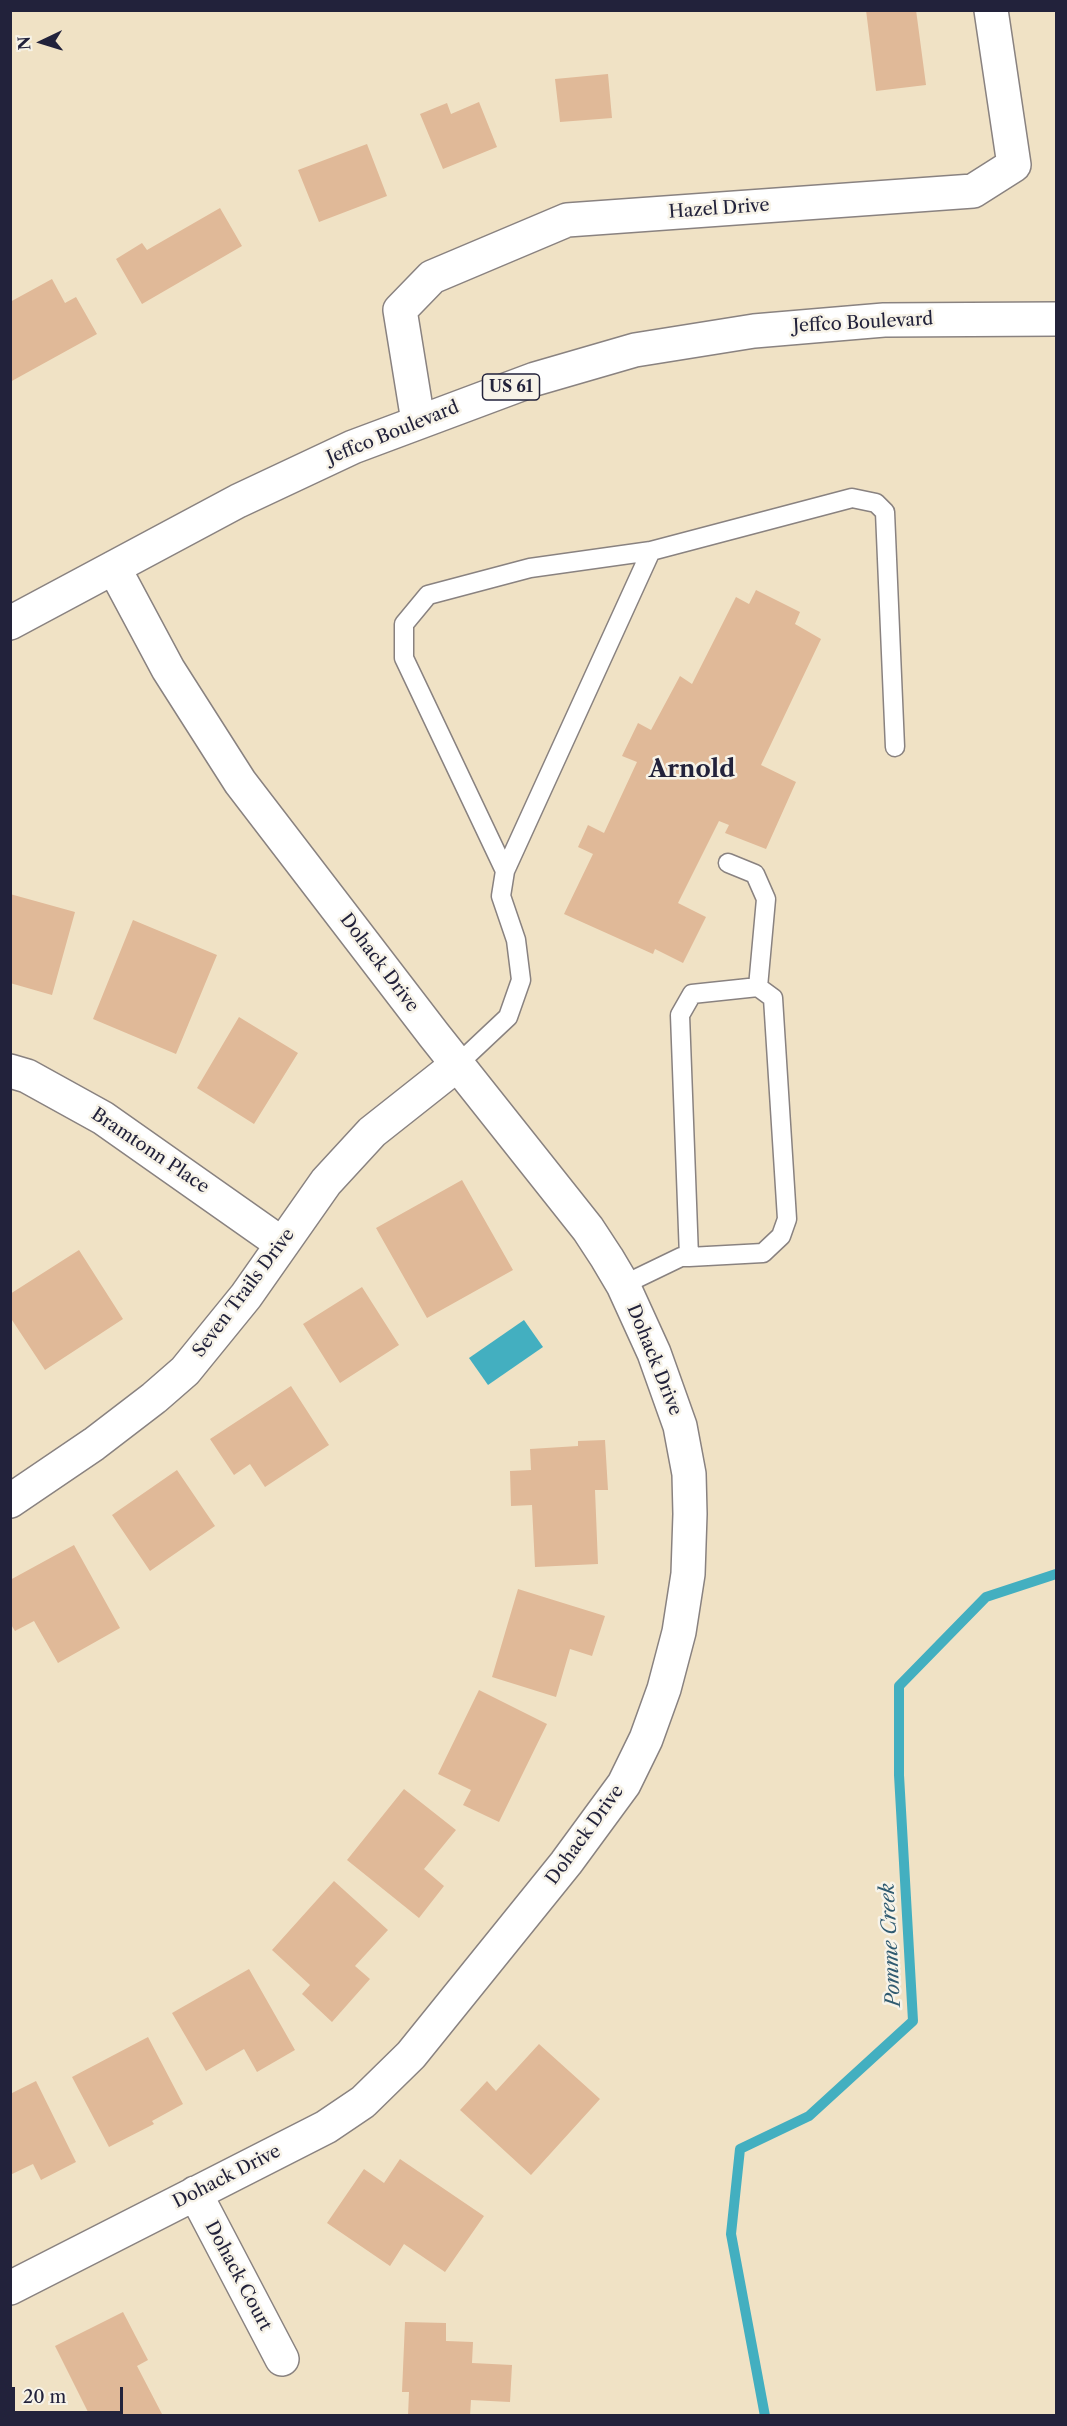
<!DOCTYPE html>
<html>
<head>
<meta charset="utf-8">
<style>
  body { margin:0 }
  #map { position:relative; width:1067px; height:2426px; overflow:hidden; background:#f0e2c5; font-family:"Libre Caslon Text",serif }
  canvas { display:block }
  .frame { position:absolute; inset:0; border:12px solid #22223b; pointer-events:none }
  .north { position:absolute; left:12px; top:12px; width:60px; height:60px; -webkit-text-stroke:4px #f7f3e8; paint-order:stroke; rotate:266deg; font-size:16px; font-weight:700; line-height:24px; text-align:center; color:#22223b }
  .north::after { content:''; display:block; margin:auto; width:21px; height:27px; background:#22223b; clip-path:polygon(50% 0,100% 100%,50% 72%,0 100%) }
  .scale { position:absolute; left:12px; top:2387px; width:111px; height:27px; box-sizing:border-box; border:3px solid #22223b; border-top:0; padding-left:8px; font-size:18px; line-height:21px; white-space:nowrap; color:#22223b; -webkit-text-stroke:4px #f7f3e8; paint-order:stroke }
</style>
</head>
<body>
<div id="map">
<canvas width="1067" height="2426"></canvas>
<div class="frame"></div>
<div class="north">N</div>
<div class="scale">20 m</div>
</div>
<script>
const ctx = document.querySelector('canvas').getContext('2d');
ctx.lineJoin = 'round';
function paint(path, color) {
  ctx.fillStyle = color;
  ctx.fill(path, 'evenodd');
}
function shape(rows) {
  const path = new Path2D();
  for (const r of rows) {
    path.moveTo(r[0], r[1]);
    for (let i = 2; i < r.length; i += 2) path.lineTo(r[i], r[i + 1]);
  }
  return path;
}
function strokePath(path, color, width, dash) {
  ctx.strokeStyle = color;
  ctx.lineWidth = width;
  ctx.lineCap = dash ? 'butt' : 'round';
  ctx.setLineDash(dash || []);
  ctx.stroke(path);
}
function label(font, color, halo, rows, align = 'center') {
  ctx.font = font + ' "Libre Caslon Text",serif';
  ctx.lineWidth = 5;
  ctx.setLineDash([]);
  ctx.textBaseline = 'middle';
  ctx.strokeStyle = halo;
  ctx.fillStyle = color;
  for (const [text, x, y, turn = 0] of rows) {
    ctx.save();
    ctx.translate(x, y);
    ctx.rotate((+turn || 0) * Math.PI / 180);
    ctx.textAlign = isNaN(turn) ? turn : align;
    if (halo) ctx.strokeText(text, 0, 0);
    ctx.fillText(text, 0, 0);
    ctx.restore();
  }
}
paint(shape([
  [524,1320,543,1347,488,1385,469,1358]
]), '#43afc0');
strokePath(shape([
  [765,2416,731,2234,740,2149,809,2116,913,2021,899,1775,899,1686,986,1597,1056,1574]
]), '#43afc0', 10);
paint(shape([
  [866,10,916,10,926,85,876,91],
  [608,74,612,118,560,122,555,79],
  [479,102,497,147,443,169,420,114,447,103,451,114],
  [367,144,387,196,319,222,298,170],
  [220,208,242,246,142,304,116,259,142,243,147,250],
  [52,279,65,303,76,297,97,334,10,382,10,302],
  [756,590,800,612,795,624,821,639,761,765,796,782,766,849,725,833,729,825,719,821,678,903,706,917,683,963,655,949,653,954,564,914,593,854,578,847,588,825,604,833,637,762,622,756,638,723,651,730,680,676,692,684,736,597,749,604],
  [10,894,75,912,52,995,10,983],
  [133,920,217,955,176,1054,93,1019],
  [239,1017,298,1053,254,1124,197,1088],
  [462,1180,513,1270,427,1318,376,1228],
  [79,1250,123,1319,45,1370,10,1317,10,1294],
  [362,1287,399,1345,340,1383,303,1324],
  [291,1386,329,1445,265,1487,250,1464,234,1475,210,1439],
  [605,1440,608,1490,595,1490,598,1564,535,1567,532,1505,511,1506,510,1471,531,1470,530,1449,578,1446,578,1441],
  [177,1470,215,1526,150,1571,112,1515],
  [74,1545,120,1628,58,1663,34,1621,15,1631,10,1623,10,1580],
  [518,1589,605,1616,592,1656,570,1649,556,1697,492,1677],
  [479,1690,547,1724,499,1822,463,1805,471,1790,438,1774],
  [404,1789,456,1830,424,1869,444,1886,419,1918,347,1860],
  [334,1881,388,1930,355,1966,370,1979,332,2022,302,1994,310,1985,272,1950],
  [249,1969,295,2050,257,2072,244,2049,206,2071,172,2013],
  [148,2037,183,2104,152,2121,154,2124,109,2147,72,2077],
  [539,2044,600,2099,531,2175,460,2110,487,2081,496,2091],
  [36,2081,76,2162,41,2180,33,2164,10,2175,10,2094],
  [400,2159,484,2216,445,2272,404,2244,390,2266,327,2223,364,2169,384,2183],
  [123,2312,148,2360,137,2366,162,2414,158,2416,90,2416,55,2346],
  [405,2322,446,2323,446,2341,473,2342,472,2363,512,2365,510,2402,471,2400,470,2416,408,2416,409,2392,402,2392]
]), '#e0b998');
const lane = shape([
  [728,863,755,874,766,899,758,987],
  [505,871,404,658,404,624,428,595,530,568,651,551],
  [458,1064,508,1017,521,980,516,940,501,896,505,871,651,551,852,498,876,503,885,512,895,747],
  [623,1285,681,1257,689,1257,763,1253,781,1236,787,1219,773,998,758,987,692,994,680,1015,689,1257]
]);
const street = shape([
  [418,421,400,310,432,277,567,220,973,191,1014,165,991,10],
  [10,1071,27,1076,103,1118,282,1244],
  [10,1501,94,1444,154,1398,185,1371,246,1296,326,1182,372,1132,458,1064],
  [195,2193,282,2359],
  [10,2288,326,2127,363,2102,411,2055,566,1863,624,1784,646,1739,664,1689,679,1632,688,1574,690,1514,689,1474,680,1426,654,1353,623,1285,607,1258,588,1229,434,1035,240,782,168,669,114,568]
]);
const primary = shape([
  [10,623,238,501,353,447,535,379,635,350,754,331,884,320,1056,319]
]);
strokePath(lane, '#898280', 21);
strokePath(street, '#898280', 36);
strokePath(primary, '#898280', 36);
strokePath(lane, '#fff', 18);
strokePath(street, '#fff', 33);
strokePath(primary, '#fff', 33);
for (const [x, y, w] of [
  [511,387,57]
]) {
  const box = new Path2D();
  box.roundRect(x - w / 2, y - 13, w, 26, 4.5);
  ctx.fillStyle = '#f7f3e8';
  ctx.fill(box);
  strokePath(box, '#22223b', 1.5);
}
label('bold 16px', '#22223b', null, [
  ["US 61",511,387]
]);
label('18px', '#22223b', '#f7f3e8', [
  ["Hazel Drive",719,209,-4],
  ["Jeffco Boulevard",863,323,-3],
  ["Jeffco Boulevard",393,433,-22],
  ["Dohack Drive",379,963,53],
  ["Bramtonn Place",150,1151,34],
  ["Seven Trails Drive",244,1293,-53],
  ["Dohack Drive",654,1360,68],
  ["Dohack Drive",585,1835,-54],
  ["Dohack Drive",227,2177,-27],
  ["Dohack Court",238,2276,62]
]);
label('italic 20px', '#2f5a70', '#f7f3e8', [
  ["Pomme Creek",891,1945,-93]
]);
label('bold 24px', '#22223b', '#f7f3e8', [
  ["Arnold",692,770]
]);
</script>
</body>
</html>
